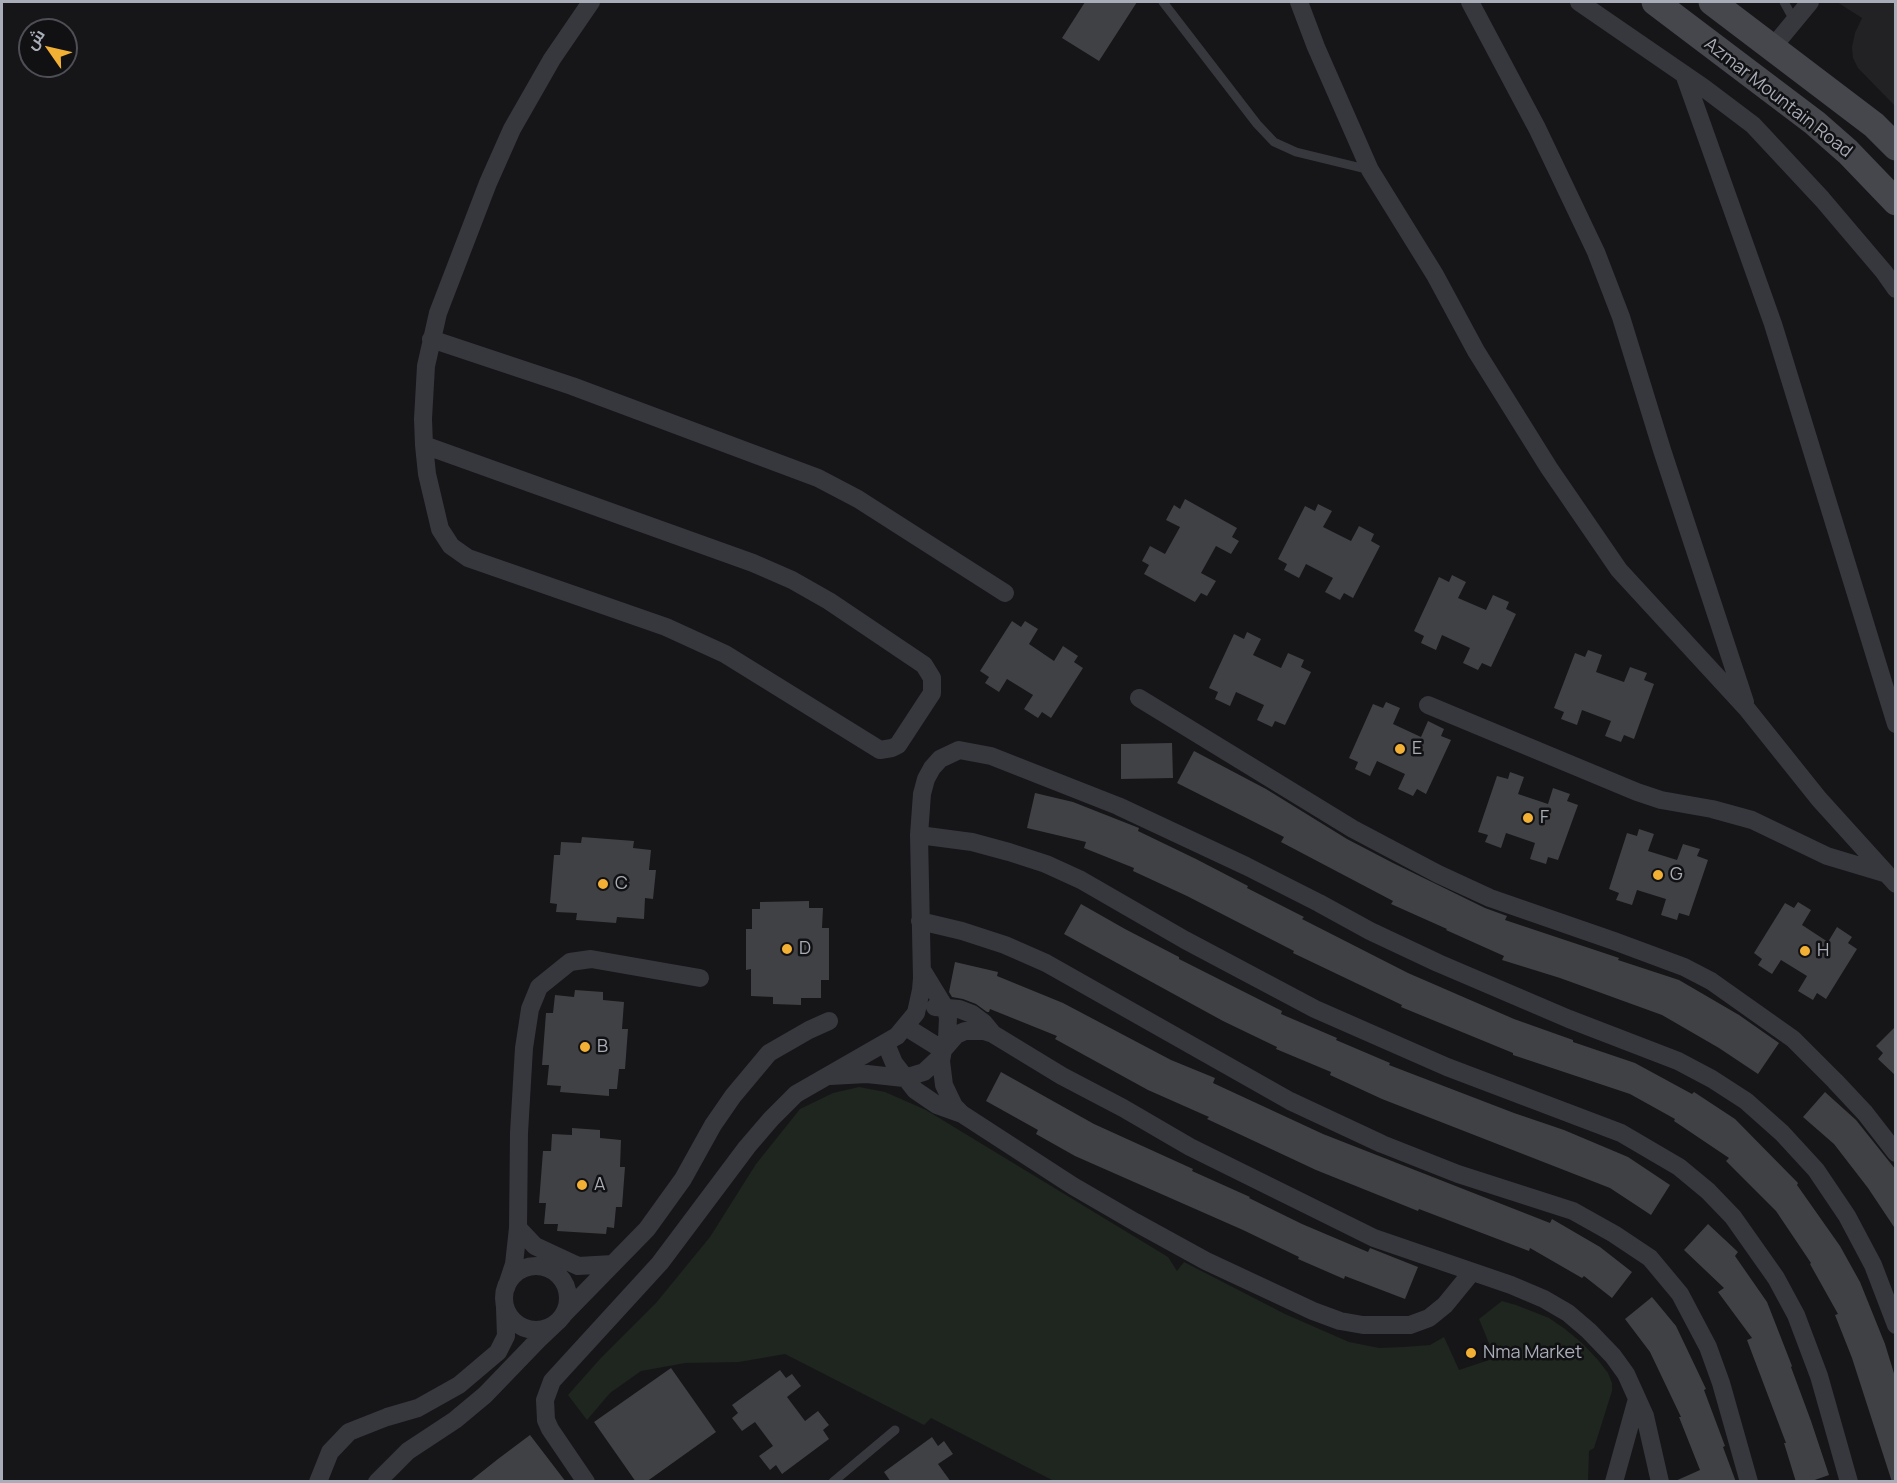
<!DOCTYPE html>
<html>
<head>
<meta charset="utf-8">
<style>
  body { margin:0 }
  #map { position:relative; width:1897px; height:1483px; overflow:hidden; background:#161618; font-family:Manrope,Cairo,sans-serif }
  canvas { display:block }
  .frame { position:absolute; inset:0; border:3px solid #a8adb8; pointer-events:none }
  .north { position:absolute; left:18px; top:18px; width:60px; height:60px; box-sizing:border-box; background:#111113; border:2px solid #4d4f55; border-radius:50%; rotate:304deg; font-size:16px; font-weight:700; line-height:24px; text-align:center; color:#a8adb8 }
  .north::after { content:''; display:block; margin:auto; width:21px; height:27px; background:#f2b134; clip-path:polygon(50% 0,100% 100%,50% 72%,0 100%) }
</style>
</head>
<body>
<div id="map">
<canvas width="1897" height="1483"></canvas>
<div class="frame"></div>
<div class="north">ش</div>
</div>
<script>
const ctx = document.querySelector('canvas').getContext('2d');
ctx.lineJoin = 'round';
function paint(path, color) {
  ctx.fillStyle = color;
  ctx.fill(path, 'evenodd');
}
function shape(rows) {
  const path = new Path2D();
  for (const r of rows) {
    if (r.length === 3) {
      path.moveTo(r[0] + r[2], r[1]);
      path.arc(r[0], r[1], r[2], 0, 2 * Math.PI);
      continue;
    }
    path.moveTo(r[0], r[1]);
    for (let i = 2; i < r.length; i += 2) path.lineTo(r[i], r[i + 1]);
  }
  return path;
}
function strokePath(path, color, width, dash) {
  ctx.strokeStyle = color;
  ctx.lineWidth = width;
  ctx.lineCap = dash ? 'butt' : 'round';
  ctx.setLineDash(dash || []);
  ctx.stroke(path);
}
function label(font, color, halo, rows, align = 'center') {
  ctx.font = font + ' Manrope,sans-serif';
  ctx.lineWidth = 5;
  ctx.setLineDash([]);
  ctx.textBaseline = 'middle';
  ctx.strokeStyle = halo;
  ctx.fillStyle = color;
  for (const [text, x, y, turn = 0] of rows) {
    ctx.save();
    ctx.translate(x, y);
    ctx.rotate((+turn || 0) * Math.PI / 180);
    ctx.textAlign = isNaN(turn) ? turn : align;
    if (halo) ctx.strokeText(text, 0, 0);
    ctx.fillText(text, 0, 0);
    ctx.restore();
  }
}
paint(shape([
  [1837,2,1895,2,1895,106,1858,68,1853,58,1852,47,1855,33,1862,18]
]), '#222225');
paint(shape([
  [859,1087,885,1092,926,1110,1168,1257,1177,1271,1184,1262,1285,1314,1349,1342,1379,1348,1404,1347,1430,1345,1444,1337,1459,1370,1495,1358,1479,1319,1502,1301,1516,1305,1549,1318,1565,1329,1582,1343,1598,1360,1608,1373,1612,1383,1612,1391,1594,1448,1589,1451,1588,1481,1054,1481,931,1418,924,1425,785,1354,739,1362,685,1363,641,1371,610,1393,587,1420,568,1395,600,1359,656,1303,710,1237,756,1164,800,1109,833,1093]
]), '#1e261f');
paint(shape([
  [1085,2,1137,2,1099,61,1062,38],
  [1185,499,1237,528,1232,537,1239,541,1231,554,1216,546,1201,573,1216,581,1207,596,1201,593,1195,602,1144,574,1149,565,1142,561,1150,546,1165,554,1180,527,1166,520,1174,505,1180,509],
  [1318,504,1332,511,1323,527,1351,541,1359,526,1374,534,1371,541,1380,546,1353,598,1344,593,1340,600,1325,592,1333,578,1306,564,1299,578,1284,570,1287,564,1278,559,1305,506,1315,511],
  [1452,575,1466,582,1458,598,1486,610,1493,595,1509,602,1506,609,1516,614,1491,667,1482,663,1478,670,1463,663,1470,648,1442,635,1436,650,1421,643,1424,636,1414,631,1439,577,1449,582],
  [1012,621,1021,627,1025,621,1038,629,1029,644,1054,661,1063,646,1078,656,1074,662,1083,668,1051,718,1042,712,1038,718,1024,709,1033,695,1007,679,999,692,985,683,989,677,980,671],
  [1247,632,1261,639,1253,655,1281,668,1288,653,1304,660,1301,667,1311,672,1285,725,1275,721,1272,727,1257,720,1264,705,1236,692,1230,706,1215,699,1218,692,1209,688,1234,634,1244,639],
  [1588,650,1602,655,1596,672,1624,682,1630,667,1647,673,1644,680,1654,684,1634,739,1624,735,1621,742,1605,736,1611,721,1582,710,1577,725,1561,719,1564,712,1554,708,1575,653,1585,657],
  [1386,702,1400,708,1393,724,1421,737,1428,721,1444,729,1441,736,1451,740,1426,794,1417,789,1413,796,1398,789,1405,774,1377,761,1370,776,1355,769,1358,762,1349,758,1373,704,1383,708],
  [1172,743,1173,778,1121,779,1121,744],
  [1194,751,1266,789,1347,839,1393,863,1485,908,1507,916,1505,920,1619,958,1618,960,1679,980,1739,1015,1779,1043,1758,1074,1719,1048,1662,1015,1560,978,1502,960,1504,956,1446,930,1447,929,1391,904,1393,901,1281,842,1284,837,1177,783],
  [1510,772,1524,777,1518,794,1548,804,1553,788,1570,794,1567,801,1578,805,1558,860,1548,857,1546,864,1530,859,1535,843,1506,833,1501,848,1485,842,1488,835,1478,832,1497,776,1508,779],
  [1035,793,1073,802,1139,828,1138,831,1196,859,1248,886,1247,888,1304,917,1302,919,1408,973,1514,1019,1573,1040,1573,1042,1635,1063,1692,1094,1694,1092,1735,1119,1798,1183,1797,1185,1840,1246,1860,1282,1885,1344,1896,1380,1896,1482,1892,1482,1852,1358,1835,1315,1838,1314,1810,1264,1811,1263,1776,1211,1726,1161,1729,1158,1674,1121,1675,1119,1630,1094,1513,1055,1513,1053,1401,1007,1402,1005,1293,953,1294,951,1187,896,1133,871,1134,868,1084,848,1086,842,1027,828],
  [1639,829,1654,834,1648,851,1677,860,1683,844,1700,849,1697,856,1708,860,1689,916,1679,913,1677,920,1661,915,1666,899,1637,890,1632,905,1616,900,1619,893,1609,889,1627,833,1637,836],
  [582,837,634,841,633,848,651,850,649,870,656,870,653,899,645,898,644,919,617,917,616,923,576,920,577,913,556,912,557,904,550,903,554,855,560,855,561,842,581,843],
  [809,901,809,908,823,908,822,928,829,928,829,980,821,980,821,998,801,998,801,1005,773,1004,773,997,751,996,751,969,746,970,746,929,752,929,752,909,760,909,760,902],
  [1798,902,1811,910,1802,925,1828,942,1837,927,1852,937,1848,943,1857,949,1826,999,1817,993,1813,1000,1798,991,1807,976,1781,960,1772,974,1758,965,1762,959,1754,953,1785,903,1794,908],
  [1081,904,1125,929,1179,957,1179,959,1282,1011,1281,1014,1337,1038,1336,1040,1390,1063,1389,1065,1514,1113,1564,1130,1628,1157,1670,1185,1651,1215,1610,1188,1382,1099,1330,1075,1331,1072,1276,1049,1277,1047,1223,1021,1064,934],
  [955,962,998,972,997,976,1063,1003,1171,1060,1215,1078,1213,1083,1323,1134,1550,1223,1552,1219,1600,1247,1632,1272,1612,1298,1584,1276,1582,1278,1530,1248,1529,1251,1419,1209,1418,1211,1316,1170,1207,1119,1209,1117,1148,1090,1055,1039,1057,1036,990,1009,989,1012,987,1012,976,1004,963,999,952,997,949,992],
  [575,990,603,992,603,1000,624,1002,622,1029,628,1029,625,1069,619,1069,617,1089,609,1089,609,1096,560,1092,561,1086,547,1085,549,1065,542,1065,546,1013,553,1013,555,995,574,997],
  [1896,1026,1896,1076,1878,1059,1883,1053,1876,1046],
  [1001,1072,1094,1124,1193,1169,1192,1171,1250,1197,1249,1198,1302,1224,1368,1252,1370,1248,1418,1267,1405,1299,1345,1276,1344,1279,1298,1259,1299,1257,1243,1230,1075,1156,1036,1134,1038,1130,986,1101],
  [1825,1092,1856,1120,1896,1170,1896,1230,1868,1188,1834,1144,1803,1117],
  [572,1128,600,1130,600,1138,621,1140,620,1167,625,1167,622,1207,616,1207,614,1228,607,1227,606,1234,557,1231,558,1224,544,1224,546,1203,539,1203,543,1151,551,1151,552,1134,572,1135],
  [1708,1224,1738,1252,1735,1256,1767,1302,1792,1366,1791,1367,1811,1421,1829,1475,1809,1482,1796,1482,1784,1443,1786,1443,1747,1340,1752,1338,1718,1292,1724,1288,1684,1250],
  [1652,1297,1676,1326,1706,1389,1704,1390,1725,1446,1723,1447,1736,1482,1673,1482,1700,1470,1679,1417,1681,1417,1650,1352,1625,1319],
  [671,1368,716,1432,646,1482,636,1482,594,1422],
  [780,1370,786,1378,792,1374,801,1386,787,1397,805,1421,818,1411,829,1425,823,1430,829,1439,782,1474,776,1465,770,1470,759,1456,773,1446,755,1422,742,1431,732,1418,738,1413,732,1405],
  [530,1435,566,1482,469,1482,498,1459],
  [932,1437,938,1446,944,1441,953,1454,938,1464,951,1482,891,1482,884,1472]
]), '#404145');
strokePath(shape([
  [1163,2,1257,124,1274,142,1296,152,1370,170],
  [1784,2,1794,20],
  [833,1482,895,1430]
]), '#37383d', 9);
strokePath(shape([
  [1299,2,1316,47,1370,170,1435,275,1476,351,1549,468,1619,570,1747,709,1819,799,1896,884],
  [1470,2,1537,128,1596,252,1621,317,1662,450,1745,702],
  [1579,2,1704,88,1753,125,1822,199,1884,272,1896,289],
  [1772,48,1810,2],
  [1684,74,1773,324,1896,724],
  [431,339,572,386,818,478,858,499,1005,593],
  [424,445,753,563,792,580,829,601,924,665,932,678,932,693,898,745,892,748,880,750,725,654,666,627,468,558,451,546,440,529,427,474,424,445,423,419,426,366,438,313,488,183,512,129,552,59,591,2],
  [1139,698,1353,829,1438,874,1490,898,1614,941,1684,967,1711,981,1793,1039,1835,1081,1865,1113,1896,1153],
  [1428,705,1637,792,1661,800,1712,809,1752,820,1827,856,1887,874],
  [919,835,972,842,1009,852,1046,864,1081,880,1185,940,1315,1009,1447,1067,1621,1133,1679,1167,1708,1191,1733,1217,1776,1278,1796,1315,1819,1376,1849,1482],
  [920,921,962,931,1005,945,1046,963,1290,1101,1382,1144,1458,1174,1573,1211,1614,1234,1650,1258,1680,1294,1708,1347,1721,1383,1749,1482],
  [935,1007,959,1009,972,1014,984,1023,993,1034],
  [906,1027,943,1050],
  [886,1044,894,1063,915,1090,937,1105,962,1114],
  [830,1076,867,1074,904,1078,924,1072,939,1058,947,1040,948,1017,944,1006,922,970],
  [518,1228,535,1246,578,1266,613,1264],
  [536,1298,32],
  [1472,1272,1445,1305,1429,1318,1410,1325,1363,1325,1340,1321,1313,1311,1206,1261,1135,1222,1073,1186,962,1114,954,1106,944,1085,941,1061,943,1050,956,1035,965,1031,984,1031,993,1034,1062,1076,1123,1108,1190,1147,1374,1238,1511,1285,1544,1299,1568,1313,1589,1331,1613,1356,1626,1374,1645,1416,1660,1482],
  [506,1288,514,1264,518,1228,519,1133,524,1048,530,1009,539,987,570,962,591,959,700,978],
  [564,1314,647,1229,683,1179,713,1125,733,1096,769,1053,809,1030,829,1021],
  [318,1482,330,1452,349,1432,387,1417,418,1408,459,1385,498,1352,506,1336,505,1308],
  [377,1482,408,1451,455,1420,485,1395,538,1340,557,1322],
  [586,1482,550,1429,546,1420,545,1400,552,1381,660,1263,747,1147,771,1119,796,1094,897,1036,916,1013,921,990,922,978,919,835,922,794,926,779,932,768,940,759,959,750,991,756,1118,806,1246,866,1319,903,1370,931,1438,963,1569,1019,1678,1061,1712,1079,1746,1101,1782,1133,1816,1170,1847,1216,1873,1265,1896,1325],
  [1614,1482,1637,1399]
]), '#37383d', 18);
strokePath(shape([
  [1655,2,1815,123,1848,152,1896,202],
  [1712,2,1874,125,1896,147]
]), '#45474d', 27);
for (const [x, y, r, color] of [
  [1400,749,6,"#f2b134"],
  [1528,818,6,"#f2b134"],
  [1658,875,6,"#f2b134"],
  [603,884,6,"#f2b134"],
  [787,949,6,"#f2b134"],
  [1805,951,6,"#f2b134"],
  [585,1047,6,"#f2b134"],
  [582,1185,6,"#f2b134"],
  [1471,1353,6,"#f2b134"]
]) {
  const dot = new Path2D();
  dot.arc(x, y, r, 0, 2 * Math.PI);
  ctx.fillStyle = color;
  ctx.fill(dot);
  strokePath(dot, '#111113', 2);
}
label('18px', '#a8adb8', '#111113', [
  ["Azmar Mountain Road",1778,98,38]
]);
label('18px', '#a8adb8', '#111113', [
  ["E",1412,749],
  ["F",1540,818],
  ["G",1670,875],
  ["C",615,884],
  ["D",799,949],
  ["H",1817,951],
  ["B",597,1047],
  ["A",594,1185],
  ["Nma Market",1483,1353]
], 'left');
</script>
</body>
</html>
